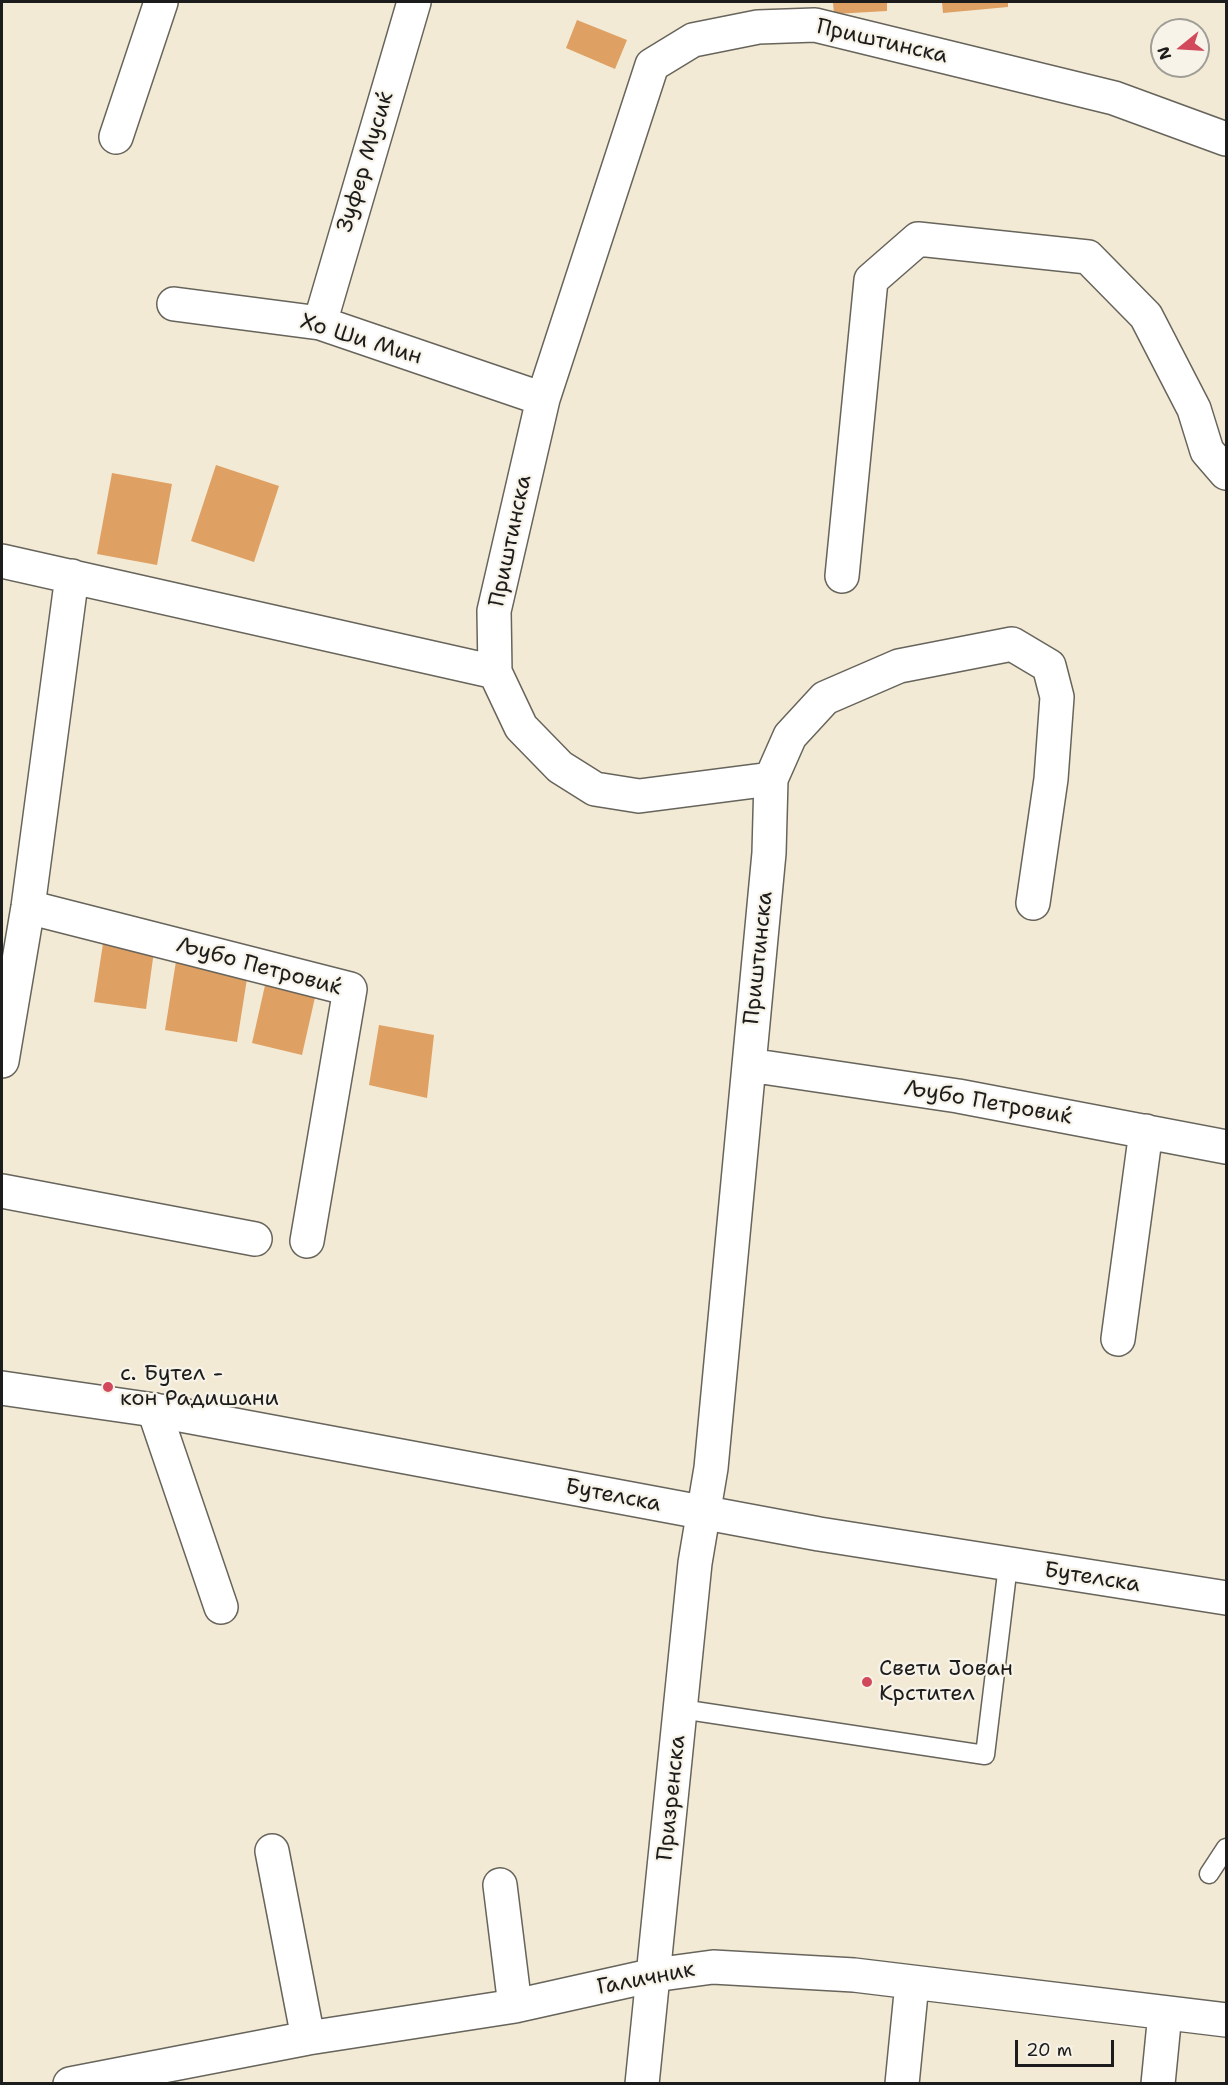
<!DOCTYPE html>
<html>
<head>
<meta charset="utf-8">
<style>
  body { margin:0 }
  #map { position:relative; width:1228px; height:2085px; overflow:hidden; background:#f2ead4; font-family:"Shantell Sans",sans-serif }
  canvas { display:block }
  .frame { position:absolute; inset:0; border:3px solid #1c1c1c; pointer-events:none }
  .north { position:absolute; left:1150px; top:18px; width:60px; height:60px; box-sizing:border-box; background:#f7f3e8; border:2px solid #9f9d96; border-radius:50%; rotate:252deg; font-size:16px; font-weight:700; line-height:24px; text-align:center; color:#1c1c1c }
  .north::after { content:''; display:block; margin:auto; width:21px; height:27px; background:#d1495b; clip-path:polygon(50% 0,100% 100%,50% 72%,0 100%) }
  .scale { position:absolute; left:1015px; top:2040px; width:99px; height:27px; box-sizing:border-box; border:3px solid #1c1c1c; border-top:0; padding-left:8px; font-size:18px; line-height:21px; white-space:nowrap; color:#1c1c1c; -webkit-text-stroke:4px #f7f3e8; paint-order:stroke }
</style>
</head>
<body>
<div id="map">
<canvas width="1228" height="2085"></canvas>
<div class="frame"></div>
<div class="north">N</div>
<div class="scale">20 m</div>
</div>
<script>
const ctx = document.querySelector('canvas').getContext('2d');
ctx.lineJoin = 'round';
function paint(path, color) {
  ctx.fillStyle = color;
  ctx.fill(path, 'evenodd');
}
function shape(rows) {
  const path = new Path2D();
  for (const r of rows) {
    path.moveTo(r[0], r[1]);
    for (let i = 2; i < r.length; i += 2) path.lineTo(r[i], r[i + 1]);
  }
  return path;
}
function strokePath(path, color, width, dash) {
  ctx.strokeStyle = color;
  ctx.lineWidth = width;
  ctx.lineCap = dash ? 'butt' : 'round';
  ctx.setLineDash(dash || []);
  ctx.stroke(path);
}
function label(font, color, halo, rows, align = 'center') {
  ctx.font = font + ' "Shantell Sans",sans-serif';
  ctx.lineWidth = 4.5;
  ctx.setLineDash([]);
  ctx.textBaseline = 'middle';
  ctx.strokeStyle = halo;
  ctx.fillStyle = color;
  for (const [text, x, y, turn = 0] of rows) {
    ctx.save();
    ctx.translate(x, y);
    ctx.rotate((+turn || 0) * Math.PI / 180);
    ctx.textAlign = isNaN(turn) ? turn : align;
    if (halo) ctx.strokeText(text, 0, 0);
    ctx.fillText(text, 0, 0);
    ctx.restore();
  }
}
paint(shape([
  [833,2,887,2,887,11,834,14],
  [942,2,1008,2,1008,7,943,13],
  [577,20,627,40,615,69,566,48],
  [216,465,279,486,254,562,191,541],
  [112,473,172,484,157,565,97,554],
  [104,937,155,944,146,1009,94,1002],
  [177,955,249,966,237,1042,165,1030],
  [268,972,318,984,302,1055,252,1043],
  [379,1025,434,1035,427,1098,369,1085]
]), '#dfa063');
const service = shape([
  [681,1709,985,1755,1008,1565],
  [1209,1874,1226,1848]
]);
const minor = shape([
  [116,137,161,2],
  [174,304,320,323,543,399],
  [320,323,414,2],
  [2,561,495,672],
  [842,576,871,280,918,239,1088,257,1146,316,1194,409,1207,451,1226,473],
  [771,779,639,796,595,789,560,767,521,727,495,672,494,611,543,399,652,65,693,40,758,27,815,25,1114,98,1226,139],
  [28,907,350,989,307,1241],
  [2,1061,28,907,72,576],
  [749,1065,958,1096,1226,1147],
  [2,1191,255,1239],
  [1118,1339,1146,1131],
  [154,1410,221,1607],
  [272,1851,308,2038],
  [500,1885,515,2006],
  [70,2084,308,2038,515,2006,654,1975,713,1967,854,1975,1226,2020],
  [642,2084,695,1563,711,1468,769,853,771,779,790,736,825,698,899,666,1012,644,1049,666,1057,697,1051,779,1033,903],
  [902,2084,912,1983],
  [1158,2084,1165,2013]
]);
const tertiary = shape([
  [2,1388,154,1410,819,1534,1226,1598]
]);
strokePath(service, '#67645c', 21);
strokePath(minor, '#67645c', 36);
strokePath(tertiary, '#67645c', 36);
strokePath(service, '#fff', 18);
strokePath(minor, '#fff', 33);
strokePath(tertiary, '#fff', 33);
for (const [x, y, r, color] of [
  [108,1387,6,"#d1495b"],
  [867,1682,6,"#d1495b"]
]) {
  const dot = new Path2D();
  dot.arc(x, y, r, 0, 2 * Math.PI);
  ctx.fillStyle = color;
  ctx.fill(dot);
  strokePath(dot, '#f7f3e8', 2);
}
label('22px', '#1c1c1c', '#f7f3e8', [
  ["Приштинска",882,42,13],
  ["Зуфер Мусиќ",366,162,-73],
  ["Хо Ши Мин",361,340,17],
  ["Приштинска",511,541,-78],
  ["Приштинска",759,958,-84],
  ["Љубо Петровиќ",259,967,15],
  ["Љубо Петровиќ",988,1103,10],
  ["Бутелска",613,1496,11],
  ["Бутелска",1092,1578,9],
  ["Призренска",672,1798,-84],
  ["Галичник",646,1979,-11]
]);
label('22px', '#1c1c1c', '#f7f3e8', [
  ["с. Бутел -",120,1374],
  ["кон Радишани",120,1399],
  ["Свети Јован",879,1669],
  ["Крстител",879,1694]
], 'left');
</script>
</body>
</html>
